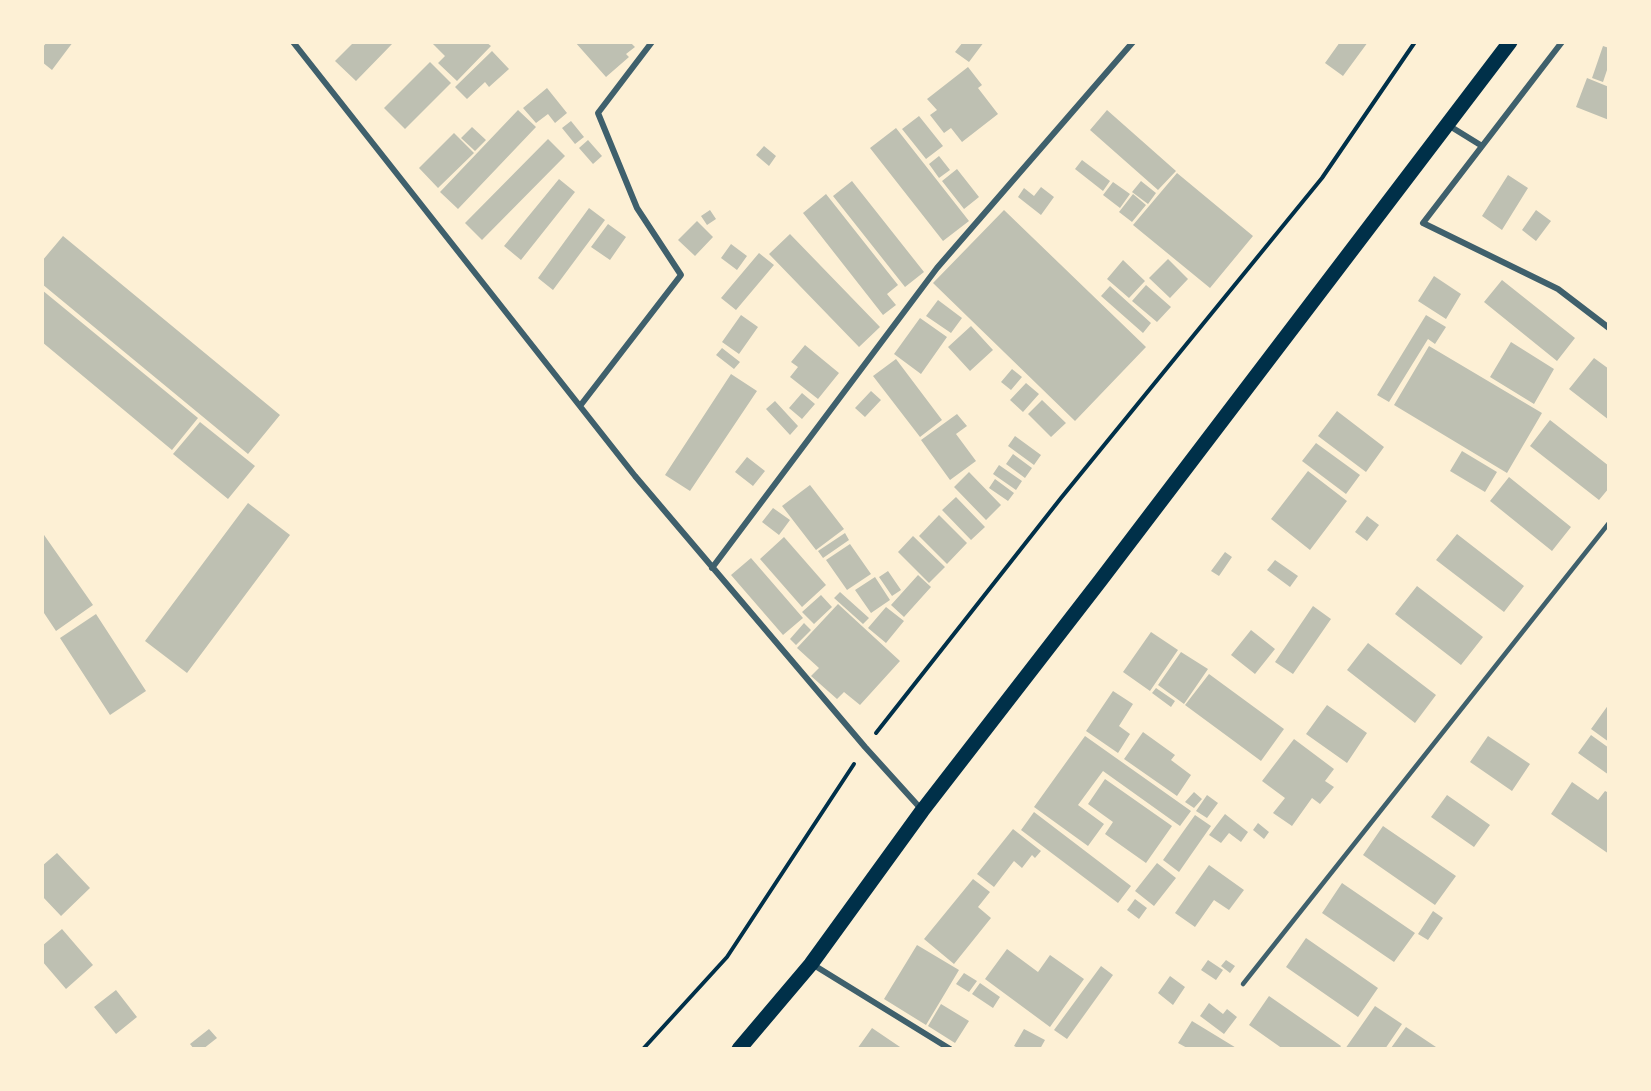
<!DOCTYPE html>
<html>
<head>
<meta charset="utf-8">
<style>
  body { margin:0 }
  #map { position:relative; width:1651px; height:1091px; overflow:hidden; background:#fdf0d5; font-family:"Source Sans 3",sans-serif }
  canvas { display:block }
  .frame { position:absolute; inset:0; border:44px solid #fdf0d5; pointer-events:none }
</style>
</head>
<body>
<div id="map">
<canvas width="1651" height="1091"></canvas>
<div class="frame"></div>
</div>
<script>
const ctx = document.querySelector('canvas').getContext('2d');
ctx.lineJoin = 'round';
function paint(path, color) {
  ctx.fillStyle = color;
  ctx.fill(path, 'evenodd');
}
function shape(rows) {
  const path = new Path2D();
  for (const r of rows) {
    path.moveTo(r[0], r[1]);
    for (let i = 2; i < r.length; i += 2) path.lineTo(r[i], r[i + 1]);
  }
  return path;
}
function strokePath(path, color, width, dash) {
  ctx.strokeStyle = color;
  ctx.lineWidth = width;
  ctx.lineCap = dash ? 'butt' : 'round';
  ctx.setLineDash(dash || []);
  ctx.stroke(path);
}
paint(shape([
  [47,42,73,42,52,70,42,62,42,48],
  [354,42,394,42,356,81,335,61],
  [431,42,486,42,491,46,457,81,438,63,445,56],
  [575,42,630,42,635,47,626,54,629,57,606,77],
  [963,42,984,42,969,62,955,52],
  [1340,42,1368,42,1343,76,1325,63],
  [1603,46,1609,48,1609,64,1603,82,1592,78],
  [492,51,509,69,489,87,485,82,467,99,455,87],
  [430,62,451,83,405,129,384,108],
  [968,67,982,85,978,88,998,114,962,142,951,128,944,133,930,115,937,110,927,99],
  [1587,78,1609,87,1609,120,1576,107],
  [547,88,567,113,555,123,548,114,536,123,523,108],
  [518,110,536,127,458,209,440,192],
  [1107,110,1176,171,1158,190,1090,130],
  [919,116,943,146,926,159,902,129],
  [571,121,584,137,575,144,562,128],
  [472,127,486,140,475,151,461,138],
  [896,128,969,221,943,241,870,148],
  [454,133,474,153,438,188,419,168],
  [548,139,565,156,482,240,465,223],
  [588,140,602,156,593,164,579,148],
  [764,146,776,156,769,166,756,155],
  [939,156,950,170,939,178,929,164],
  [1082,160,1110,181,1103,191,1075,169],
  [957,169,979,197,964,209,942,181],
  [1177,173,1253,236,1210,288,1133,225],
  [1508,175,1528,188,1502,230,1482,216],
  [559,179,575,192,521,260,504,246],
  [852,181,924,272,905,287,833,196],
  [1141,181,1156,193,1148,204,1132,192],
  [1113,182,1130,194,1120,208,1103,195],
  [1041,187,1054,197,1041,215,1018,197,1024,188,1034,196],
  [826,194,898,285,887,294,896,305,883,315,803,213],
  [1133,194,1146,205,1132,222,1119,212],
  [589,208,605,220,553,290,538,278],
  [710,210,716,219,707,225,701,216],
  [1004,210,1146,347,1075,421,933,283],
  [1536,210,1551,221,1536,241,1522,230],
  [697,221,713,237,695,256,678,240],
  [608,224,626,237,610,260,591,247],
  [790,234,880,327,859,347,769,254],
  [63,236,280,415,248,454,42,284,42,261],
  [731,244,747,256,737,270,721,258],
  [759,253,774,265,736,310,721,298],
  [1168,259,1188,279,1170,298,1149,278],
  [1123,260,1145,281,1129,298,1107,279],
  [1434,276,1461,294,1446,319,1418,301],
  [1502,280,1575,338,1557,361,1484,302],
  [1146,285,1171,307,1157,322,1132,301],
  [1110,286,1151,323,1143,333,1101,296],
  [42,290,198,418,172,450,42,342],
  [938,300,962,318,951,333,926,316],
  [741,315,758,327,739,354,722,342],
  [1426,315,1446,327,1435,344,1428,339,1389,402,1377,395],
  [920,318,947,337,921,374,894,354],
  [971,326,993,350,970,371,948,347],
  [1511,342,1554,369,1534,404,1490,377],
  [805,345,839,373,818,399,790,377,798,367,791,362],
  [1429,346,1542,413,1507,473,1394,405],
  [722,348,740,362,734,369,716,355],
  [1594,358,1609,369,1609,420,1569,389],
  [896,359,942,420,920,437,873,376],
  [1012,369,1022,377,1011,390,1001,382],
  [731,374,757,391,690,491,665,475],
  [1026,383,1039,394,1023,412,1010,400],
  [871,391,881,400,865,417,855,408],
  [802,393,815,404,802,419,789,408],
  [1042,400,1066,423,1051,437,1028,414],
  [775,401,798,426,790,435,766,409],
  [1337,411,1384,447,1366,472,1318,436],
  [957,414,967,426,956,434,976,461,950,480,921,440],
  [1550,420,1609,466,1609,488,1599,500,1530,446],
  [200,422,255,466,228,499,173,454],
  [1015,436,1041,455,1034,465,1008,446],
  [1316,443,1360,475,1346,494,1302,461],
  [1462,451,1497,472,1485,492,1450,471],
  [1013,454,1032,468,1025,478,1006,464],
  [747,457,765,471,753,486,735,472],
  [999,465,1022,481,1016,490,993,474],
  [1308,471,1347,501,1310,550,1271,519],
  [969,472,1001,505,986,520,954,487],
  [1509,477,1571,527,1552,551,1490,501],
  [995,479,1014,493,1008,501,989,488],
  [810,485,844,529,816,550,782,506],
  [956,497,985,527,971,540,942,510],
  [248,503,290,535,187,673,145,641],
  [773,508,790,520,779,535,762,522],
  [939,515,967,543,947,564,919,536],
  [1367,516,1379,525,1367,541,1355,532],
  [42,532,93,605,56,631,42,610],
  [845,533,849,540,823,558,818,551],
  [1457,534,1524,586,1504,612,1436,560],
  [913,536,945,567,929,583,898,552],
  [784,537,826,585,802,607,760,559],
  [850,544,871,574,847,590,826,560],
  [1225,552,1232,557,1219,576,1211,571],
  [751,558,803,618,783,635,731,575],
  [1275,560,1298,576,1290,587,1267,570],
  [888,571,901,590,892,596,879,577],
  [918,575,931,587,904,617,891,605],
  [875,577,890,600,871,613,855,590],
  [1417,586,1483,637,1461,665,1395,614],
  [840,592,869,618,863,624,834,598],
  [821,595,832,607,814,624,802,612],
  [838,604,900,661,860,705,844,692,837,699,811,676,819,668,797,648],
  [1313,606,1331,619,1293,674,1275,662],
  [886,607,904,621,886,643,868,628],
  [96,614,146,691,110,715,60,638],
  [804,623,811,630,796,645,790,639],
  [1251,630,1275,649,1255,674,1231,655],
  [1151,632,1178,650,1150,691,1123,672],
  [1368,643,1436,695,1415,723,1347,670],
  [1181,652,1208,669,1184,704,1158,685],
  [1209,674,1284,729,1261,761,1185,705],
  [1156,688,1175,701,1171,707,1152,693],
  [1113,691,1133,704,1119,726,1130,734,1118,753,1086,731],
  [1609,704,1609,742,1591,729],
  [1327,705,1367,733,1347,763,1306,734],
  [1143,732,1175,755,1171,760,1191,775,1177,796,1124,759],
  [1591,735,1609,748,1609,775,1578,753],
  [1085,736,1191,811,1180,826,1103,771,1078,805,1104,824,1088,846,1034,807],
  [1488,736,1530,764,1512,791,1470,762],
  [1294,739,1334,769,1325,781,1334,787,1320,804,1312,798,1292,826,1273,813,1285,798,1262,781],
  [1105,779,1172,826,1146,863,1105,834,1113,822,1088,804],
  [1572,782,1598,800,1605,791,1609,793,1609,854,1551,814],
  [1194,792,1202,799,1194,808,1185,802],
  [1207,795,1218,803,1207,818,1196,811],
  [1447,795,1490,825,1474,847,1431,817],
  [1034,812,1131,886,1118,903,1021,830],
  [1225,814,1248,832,1241,842,1229,833,1221,843,1209,835],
  [1195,815,1211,826,1179,872,1163,860],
  [1258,823,1269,832,1264,839,1253,830],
  [1383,826,1456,876,1435,905,1363,855],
  [1013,829,1041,851,1035,858,1032,855,1022,868,1014,861,994,887,977,874],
  [57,853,90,888,61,916,42,896,42,866],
  [1157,863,1176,878,1154,906,1135,891],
  [1209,865,1244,890,1229,910,1214,900,1195,927,1175,913],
  [973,879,990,892,978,907,991,918,954,964,924,939],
  [1342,883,1415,933,1394,962,1322,913],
  [1135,899,1147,908,1139,919,1127,910],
  [1433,911,1443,918,1428,940,1418,934],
  [62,929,93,965,66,989,42,961,42,946],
  [1306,938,1378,988,1358,1017,1286,967],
  [917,945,959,970,926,1025,884,999],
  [1007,949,1038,972,1050,955,1084,979,1050,1027,985,979],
  [1208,960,1223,970,1216,980,1201,970],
  [1226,960,1235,966,1230,973,1221,966],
  [1101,966,1113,975,1067,1039,1054,1030],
  [964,973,977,981,969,992,956,984],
  [1170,976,1185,987,1173,1005,1158,993],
  [980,983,1000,997,993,1008,972,994],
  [116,990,137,1017,116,1034,94,1007],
  [1269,996,1341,1046,1339,1049,1283,1049,1249,1025],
  [1209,1003,1223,1014,1227,1009,1237,1017,1224,1034,1200,1016],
  [941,1004,969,1021,955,1043,928,1026],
  [1375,1006,1402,1024,1385,1049,1345,1049],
  [1192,1021,1238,1049,1189,1049,1178,1043],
  [1406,1027,1439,1049,1391,1048],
  [872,1028,903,1049,857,1049],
  [209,1029,217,1038,203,1049,194,1049,190,1044],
  [1024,1029,1045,1040,1040,1049,1020,1049,1014,1046]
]), '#bec0b2');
strokePath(shape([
  [876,733,1061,498,1322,178,1415,42],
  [643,1049,727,957,854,764]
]), '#003049', 4);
strokePath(shape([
  [1243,984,1609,523]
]), '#3f606c', 4.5);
strokePath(shape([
  [293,42,635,476,865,747,922,810],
  [1562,42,1423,223,1558,289,1609,328],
  [1448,125,1482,146],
  [580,406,681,275,637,208,598,113,652,42],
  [712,568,937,268,1133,42],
  [812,964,950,1049]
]), '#3f606c', 6);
strokePath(shape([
  [739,1049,811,964,922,811,1100,581,1510,42]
]), '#003049', 15);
</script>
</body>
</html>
